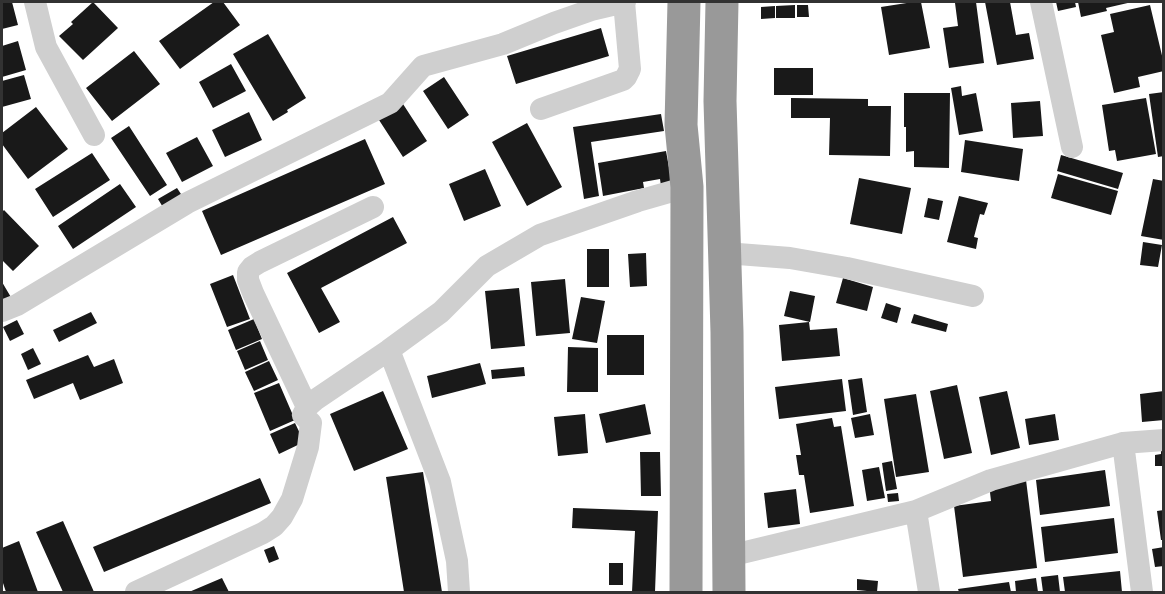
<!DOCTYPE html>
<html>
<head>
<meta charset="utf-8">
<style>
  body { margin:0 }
  #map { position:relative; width:1165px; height:594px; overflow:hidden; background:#fff; font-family:Inter,sans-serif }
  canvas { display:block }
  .frame { position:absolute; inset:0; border:3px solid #323232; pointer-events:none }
</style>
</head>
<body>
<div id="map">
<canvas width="1165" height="594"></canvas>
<div class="frame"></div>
</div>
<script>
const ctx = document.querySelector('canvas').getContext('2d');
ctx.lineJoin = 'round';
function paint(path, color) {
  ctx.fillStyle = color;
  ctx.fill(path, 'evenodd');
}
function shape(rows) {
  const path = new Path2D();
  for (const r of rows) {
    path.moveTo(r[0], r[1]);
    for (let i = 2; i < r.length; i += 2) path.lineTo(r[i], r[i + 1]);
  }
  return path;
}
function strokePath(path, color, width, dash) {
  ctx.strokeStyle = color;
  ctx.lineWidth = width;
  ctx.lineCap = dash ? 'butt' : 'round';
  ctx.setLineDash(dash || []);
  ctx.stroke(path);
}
paint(shape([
  [2,2,12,2,18,25,2,29],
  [93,2,118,28,83,60,59,36,73,24,71,22],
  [214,2,223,2,240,25,180,69,159,41],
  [913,2,921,2,930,48,889,55,881,7],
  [968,2,976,2,984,63,949,68,943,28,958,26,955,3],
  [985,2,1010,2,1016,35,1029,33,1034,59,997,65],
  [1056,2,1075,2,1076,7,1058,11],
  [1078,2,1132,2,1106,8,1107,11,1081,17],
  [795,5,795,18,776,18,776,6],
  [797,5,808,5,809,17,797,17],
  [1150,5,1164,64,1164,71,1138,77,1140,87,1114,93,1101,35,1114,32,1110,14],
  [775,6,775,18,761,19,761,7],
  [601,28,609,56,516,84,507,56],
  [268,34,306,98,287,110,288,112,273,121,233,54],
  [18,41,26,70,2,77,2,46],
  [134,51,160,84,112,121,86,88],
  [231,64,246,91,213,108,199,82],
  [774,68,813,68,813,95,774,95],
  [24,75,31,99,2,107,2,81],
  [444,77,469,115,448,129,423,91],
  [961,86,962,96,976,93,983,131,959,135,951,88],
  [1164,92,1164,156,1158,157,1149,94],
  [904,93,950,93,949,168,914,167,914,151,906,152,906,127,904,127],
  [791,98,868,99,868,106,891,106,890,156,829,155,830,118,791,118],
  [1146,98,1156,154,1117,161,1115,150,1109,151,1102,105],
  [1040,101,1043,136,1013,138,1011,103],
  [403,104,427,141,403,157,379,120],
  [36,107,68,149,28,179,2,144,2,133],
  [249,112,262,140,225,157,212,130],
  [661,114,664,131,591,142,599,196,584,199,573,127],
  [527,123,562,187,527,206,492,142],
  [129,126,167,185,150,196,111,138],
  [197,137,213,166,182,182,166,153],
  [365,139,385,184,221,255,202,211],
  [965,140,1023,149,1019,181,961,172],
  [666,151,672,184,661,186,660,179,643,182,644,188,603,196,598,163],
  [92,153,110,180,53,217,35,189],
  [1061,155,1123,173,1118,189,1057,171],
  [485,169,501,206,464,221,449,184],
  [1058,174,1118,191,1111,215,1051,198],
  [859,178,911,188,902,234,850,224],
  [1153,179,1164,181,1164,240,1141,236],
  [120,184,136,207,73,249,58,226],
  [177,188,183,197,164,209,158,199],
  [959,196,988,203,984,215,980,214,974,237,978,238,976,249,947,242],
  [928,198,943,201,939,220,924,217],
  [4,210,39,246,13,271,2,260,2,212],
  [393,217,407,243,321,288,340,322,319,333,287,273],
  [1143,242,1162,245,1158,267,1140,265],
  [587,249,609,249,609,287,587,287],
  [646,253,647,286,630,287,628,254],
  [233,275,250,319,227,327,210,284],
  [843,278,873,287,867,311,836,303],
  [565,279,570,333,536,336,531,282],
  [2,282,12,299,2,305],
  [519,288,525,346,491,349,485,291],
  [790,291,815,296,810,322,784,316],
  [581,297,605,301,597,343,572,339],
  [886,303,901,308,897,323,881,318],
  [91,312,97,323,59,342,53,330],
  [914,314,948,324,946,332,911,323],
  [254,319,262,339,236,350,228,330],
  [17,320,24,334,10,341,3,327],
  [809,322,810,330,837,328,840,356,782,361,779,325],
  [607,335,644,335,644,375,607,375],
  [260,341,268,360,245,370,237,351],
  [568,347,598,348,598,392,567,392],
  [33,348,41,364,28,370,21,354],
  [88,355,94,367,114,359,123,383,80,400,73,383,34,399,26,380],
  [269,361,278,380,254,391,245,372],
  [480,363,486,384,432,398,427,376],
  [524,367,525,376,492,379,491,370],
  [862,378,867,412,853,415,848,380],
  [842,379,846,411,779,419,775,387],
  [279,383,295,420,270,431,254,393],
  [957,385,972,453,944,459,930,391],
  [383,391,408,449,354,471,330,414],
  [1007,391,1020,448,991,455,979,397],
  [1164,391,1164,420,1142,422,1140,394],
  [916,394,929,472,896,477,884,399],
  [645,404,651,434,606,443,599,414],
  [585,414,588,453,558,456,554,417],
  [870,414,874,435,855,438,851,418],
  [1055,414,1059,440,1029,445,1025,419],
  [832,418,834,427,841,426,854,506,810,513,804,475,799,475,796,455,801,455,796,424],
  [295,423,304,442,279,454,270,434],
  [1161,450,1164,450,1164,466,1155,466,1155,455,1161,454],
  [640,452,660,452,661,496,641,496],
  [892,461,897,489,886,491,882,463],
  [879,467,885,498,867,501,862,470],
  [1105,470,1110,506,1040,515,1036,480],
  [423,472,442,592,404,592,386,477],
  [260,478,271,503,104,572,93,547],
  [1026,480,1037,568,963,577,954,506,991,501,989,484],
  [796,489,800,524,768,528,764,493],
  [898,493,899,501,888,502,887,494],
  [573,508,658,511,655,592,632,592,635,531,572,528],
  [1164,510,1164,540,1161,540,1157,511],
  [1114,518,1118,553,1045,562,1041,527],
  [63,521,94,592,63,592,36,532],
  [19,541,38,592,6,592,2,580,2,548],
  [274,546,279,559,269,563,264,550],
  [1164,547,1164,566,1155,567,1152,549],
  [609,563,623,563,623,585,609,585],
  [1120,571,1122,592,1065,592,1063,577],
  [1058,575,1060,592,1043,592,1041,577],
  [222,578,229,592,189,592],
  [1036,578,1038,592,1016,592,1015,581],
  [857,579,878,581,877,592,857,590],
  [1009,582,1011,592,959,592,958,589]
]), '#191919');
strokePath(shape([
  [35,2,46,47,94,135],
  [1041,2,1072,147],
  [541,109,623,80,626,77,630,69,624,2],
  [725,253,790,258,847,268,973,296],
  [2,311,17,305,187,203,390,103,423,66,503,44,554,23,591,10,625,2],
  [307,407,253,293,248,280,248,272,252,267,260,262,373,207],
  [916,511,929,592],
  [729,556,916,511,991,480,1123,443],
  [136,592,263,533,274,526,282,517,292,499,308,447,311,423,303,415,307,407,315,400,389,350],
  [459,592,457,561,440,482,389,350,441,312,487,266,540,235,638,201,687,187],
  [1142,592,1123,443,1164,440]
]), '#cfcfcf', 22);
strokePath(shape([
  [684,2,681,125,687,187,686,592],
  [722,2,720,101,727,332,729,592]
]), '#999', 33);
</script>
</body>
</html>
